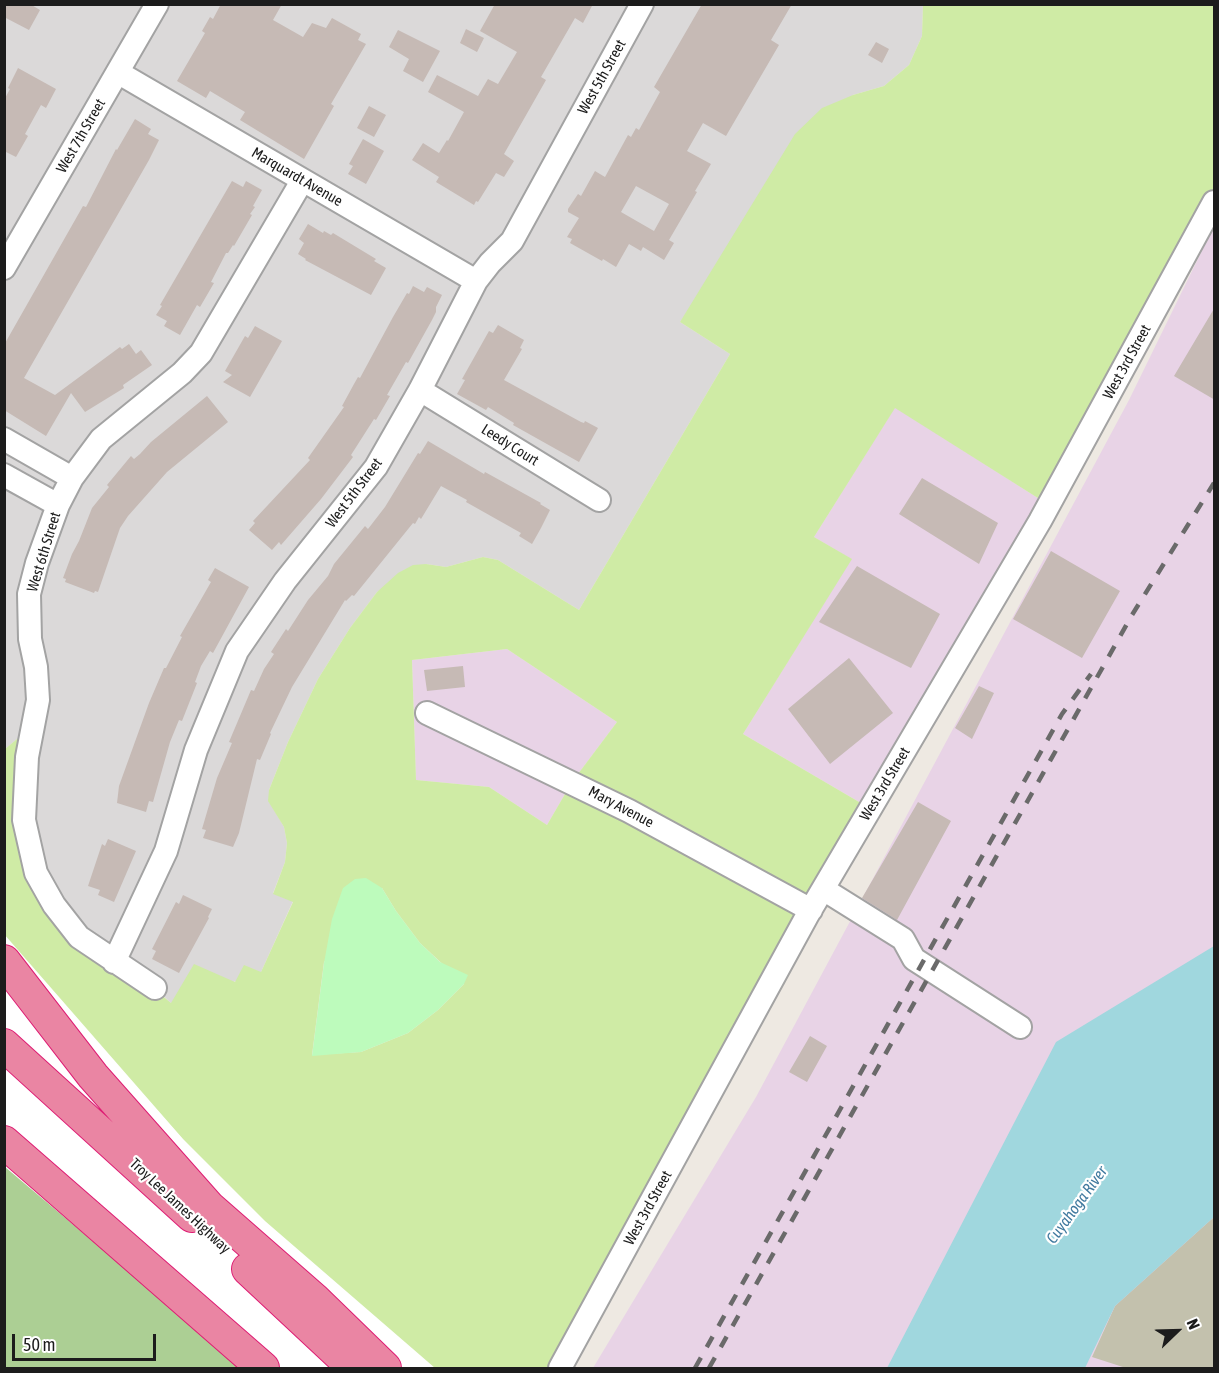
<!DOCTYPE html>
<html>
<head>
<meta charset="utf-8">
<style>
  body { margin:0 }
  #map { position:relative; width:1219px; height:1373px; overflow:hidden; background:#eee9e2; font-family:"Asap Condensed",sans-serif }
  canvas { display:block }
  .frame { position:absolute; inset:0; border:6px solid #1c1c1c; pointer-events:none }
  .north { position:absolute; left:1147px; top:1301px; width:60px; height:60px; -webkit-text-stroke:4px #fff; paint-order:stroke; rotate:67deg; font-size:16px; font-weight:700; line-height:24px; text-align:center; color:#1c1c1c }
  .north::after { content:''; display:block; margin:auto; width:21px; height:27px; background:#1c1c1c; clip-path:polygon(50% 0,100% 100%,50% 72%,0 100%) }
  .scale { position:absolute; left:12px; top:1334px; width:144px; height:27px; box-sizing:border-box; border:3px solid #1c1c1c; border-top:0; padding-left:8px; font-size:18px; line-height:21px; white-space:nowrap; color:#1c1c1c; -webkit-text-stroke:4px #fff; paint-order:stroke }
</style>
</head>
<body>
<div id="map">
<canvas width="1219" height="1373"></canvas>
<div class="frame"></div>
<div class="north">N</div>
<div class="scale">50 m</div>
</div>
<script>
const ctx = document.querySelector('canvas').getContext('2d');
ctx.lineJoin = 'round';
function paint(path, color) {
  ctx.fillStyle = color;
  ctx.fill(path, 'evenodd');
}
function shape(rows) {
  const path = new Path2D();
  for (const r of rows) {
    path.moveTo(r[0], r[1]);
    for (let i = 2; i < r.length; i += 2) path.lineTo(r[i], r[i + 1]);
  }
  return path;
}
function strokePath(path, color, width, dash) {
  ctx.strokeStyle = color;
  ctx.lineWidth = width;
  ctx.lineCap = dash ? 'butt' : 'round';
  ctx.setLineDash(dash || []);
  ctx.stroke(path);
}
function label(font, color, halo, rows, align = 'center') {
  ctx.font = font + ' "Asap Condensed",sans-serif';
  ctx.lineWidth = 4.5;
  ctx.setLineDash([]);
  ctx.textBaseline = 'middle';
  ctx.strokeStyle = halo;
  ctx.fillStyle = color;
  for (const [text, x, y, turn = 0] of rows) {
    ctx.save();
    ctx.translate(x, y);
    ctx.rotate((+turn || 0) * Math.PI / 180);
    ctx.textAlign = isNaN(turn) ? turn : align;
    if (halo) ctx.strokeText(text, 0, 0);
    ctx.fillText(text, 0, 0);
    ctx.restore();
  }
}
paint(shape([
  [5,5,923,5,922,36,909,65,884,86,853,95,680,322,730,354,579,610,498,560,483,557,446,567,426,564,377,592,350,628,318,679,288,742,269,790,269,801,284,827,287,843,285,862,273,893,293,901,261,972,172,1004,155,988,54,905,24,820,34,725,5,749]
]), '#dbd9d9');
paint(shape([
  [1214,226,1214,1368,593,1368,756,1097,1129,400],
  [895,407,1049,505,871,809,743,734,851,559,814,537],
  [507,649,617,722,572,782,547,825,489,787,416,780,412,660]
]), '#e8d3e6');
paint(shape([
  [1214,1217,1214,1368,1126,1368,1092,1357,1115,1306]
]), '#c3c1ad');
paint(shape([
  [923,5,1214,5,1214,202,1049,505,895,408,814,537,852,559,743,734,871,809,560,1368,388,1368,154,1107,5,951,5,749,35,724,24,820,54,905,171,1003,194,964,235,982,244,965,261,972,293,902,273,894,285,862,287,843,284,827,268,801,269,790,288,742,318,679,350,628,377,592,398,573,413,565,426,564,446,567,483,557,498,560,579,610,730,354,680,322,795,134,822,108,853,95,884,86,909,65,922,36],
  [507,649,617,722,572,782,547,825,489,787,416,780,412,660],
  [382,888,396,911,420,943,464,984,438,1010,408,1033,361,1052,312,1055,324,962]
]), '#cfeba5');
paint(shape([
  [5,1164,243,1368,5,1368]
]), '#accf94');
paint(shape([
  [366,878,382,888,396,911,420,943,440,962,468,975,464,984,438,1010,408,1033,361,1052,312,1056,324,963,332,919,343,888,355,879]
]), '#bdfbbc');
paint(shape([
  [1214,946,1214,1217,1115,1306,1085,1368,887,1368,1056,1042]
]), '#a0d7de');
paint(shape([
  [4,934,183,1139,265,1221,435,1368,243,1368,5,1167]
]), '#fff');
paint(shape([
  [4,4,30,4,40,10,29,30,4,17],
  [221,4,282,4,273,20,303,37,312,23,326,28,332,18,361,34,358,40,366,44,331,104,334,106,304,159,240,120,245,112,210,91,206,98,177,81,205,33,202,31,210,17,213,19],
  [495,4,593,4,583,23,575,18,541,77,546,80,504,154,514,161,504,177,496,173,478,202,476,201,474,205,436,182,439,177,412,160,423,143,439,153,447,140,448,141,464,112,428,92,437,75,478,96,488,79,498,84,517,52,480,31],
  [702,4,792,4,771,40,779,45,726,136,703,123,687,151,711,164,695,191,697,192,669,240,674,243,664,260,643,247,641,251,629,244,616,267,603,259,602,261,570,243,572,239,567,237,579,218,568,212,568,209,578,194,581,196,595,171,605,177,628,135,631,137,636,128,639,130,660,92,654,87],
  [636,186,669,204,654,231,621,212],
  [466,29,484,38,477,52,460,43],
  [398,30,440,51,423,82,403,71,409,59,389,47],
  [876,42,889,49,882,63,868,55],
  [18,68,56,89,46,108,41,105,25,134,28,136,16,157,4,151,4,100,10,89,8,88],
  [369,106,386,115,374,137,357,128],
  [135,119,151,129,148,134,159,140,149,160,24,378,55,395,120,347,122,349,129,344,136,354,141,350,152,365,123,385,124,388,85,412,71,393,46,436,4,410,4,345,83,206,86,207,116,149,117,150],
  [363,139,384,151,366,184,348,174,353,166,349,164],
  [232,181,243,187,246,181,262,190,253,206,255,207,250,214,252,215,234,246,233,245,228,253,226,253,211,282,214,283,200,307,197,305,180,335,164,326,167,321,156,315,162,306,160,305],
  [308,224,323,233,324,231,331,235,333,233,376,259,374,261,386,268,371,295,305,260,306,259,298,254,304,243,299,239],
  [413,286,424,292,427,287,442,295,436,307,436,312,432,320,408,363,406,362,387,395,390,396,376,420,374,419,351,455,353,457,321,499,281,545,279,542,272,550,249,530,255,523,253,521,310,460,308,458,344,407,342,406,354,384,358,377,360,378,393,317,407,293,409,294],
  [1215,307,1215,400,1174,376],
  [498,325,524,340,520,348,522,349,504,380,581,422,584,423,585,421,598,428,579,462,513,425,514,423,488,407,486,410,457,394,465,380,462,379,489,331,493,333],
  [255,326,282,341,250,397,223,382,232,375,225,371,245,336,248,338],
  [207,396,228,422,167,472,128,516,120,528,98,592,95,591,94,593,65,582,66,579,63,578,72,554,79,541,92,508,109,487,107,485,131,456,134,459,140,454,151,442],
  [428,441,484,474,485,472,541,503,540,504,550,510,541,528,532,544,519,536,521,533,466,502,467,500,441,486,421,519,419,517,415,524,413,523,354,596,352,595,346,601,345,600,292,687,270,733,271,734,260,760,257,759,239,833,233,847,203,838,206,830,202,829,217,778,232,743,229,742,251,690,254,691,264,669,274,654,271,652,286,629,288,631,308,600,328,576,334,564,365,526,368,529,385,507,418,453,420,454],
  [922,478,998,523,979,564,899,514],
  [1051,551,1120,591,1082,658,1013,619],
  [857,566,940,614,911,668,819,622],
  [215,568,249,587,213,653,210,651,201,666,195,682,197,683,182,721,179,720,170,742,153,802,149,801,146,812,117,803,119,786,149,703,164,668,166,668,182,637,180,636,211,582,208,580],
  [849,658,893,713,830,764,788,709],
  [463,666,465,687,427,691,424,670],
  [979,686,994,693,972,739,955,728],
  [918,802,951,821,897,920,862,898],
  [108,839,136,851,114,902,98,895,100,890,88,886,102,844,105,846],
  [183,895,212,909,208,917,209,918,179,973,152,959,156,951,152,949,176,902,179,904],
  [810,1036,827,1046,807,1082,789,1072]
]), '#c6bab5');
const minor = shape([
  [119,73,476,281],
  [4,268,157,4],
  [420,390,599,500],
  [4,439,72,478],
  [4,475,58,505],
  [427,713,629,811,811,910],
  [823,889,903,939,914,959,1020,1027],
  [114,962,166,851,196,750,237,651,285,581,376,467,420,390,476,281,490,263,512,241,642,4],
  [155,988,79,937,54,905,36,873,24,820,27,757,38,700,36,667,30,639,29,594,37,563,58,505,72,478,101,439,182,373,201,353,302,181],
  [560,1368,807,916,1040,521,1214,202]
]);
const highway = shape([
  [4,961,93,1076,209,1207,314,1299,385,1368],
  [4,1045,192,1216],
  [4,1142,263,1368],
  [248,1269,354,1368]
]);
strokePath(minor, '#a3a3a3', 26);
strokePath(highway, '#de1d74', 34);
strokePath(minor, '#fff', 22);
strokePath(highway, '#ea85a3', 32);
strokePath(shape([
  [695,1368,1062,714,1091,674],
  [709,1368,1132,615,1214,483]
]), '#6a6a6a', 4.5, [12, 12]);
label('15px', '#1c1c1c', '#fff', [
  ["West 5th Street",602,77,-61],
  ["West 7th Street",81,136,-60],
  ["Marquardt Avenue",297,177,30],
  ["West 3rd Street",1127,362,-61],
  ["Leedy Court",510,445,32],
  ["West 5th Street",354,493,-53],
  ["West 6th Street",44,552,-73],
  ["West 3rd Street",885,784,-59],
  ["Mary Avenue",621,807,28],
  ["Troy Lee James Highway",180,1206,43],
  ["West 3rd Street",648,1208,-61]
]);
label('italic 16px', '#417a9f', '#fff', [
  ["Cuyahoga River",1077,1205,-54]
]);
</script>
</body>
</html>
